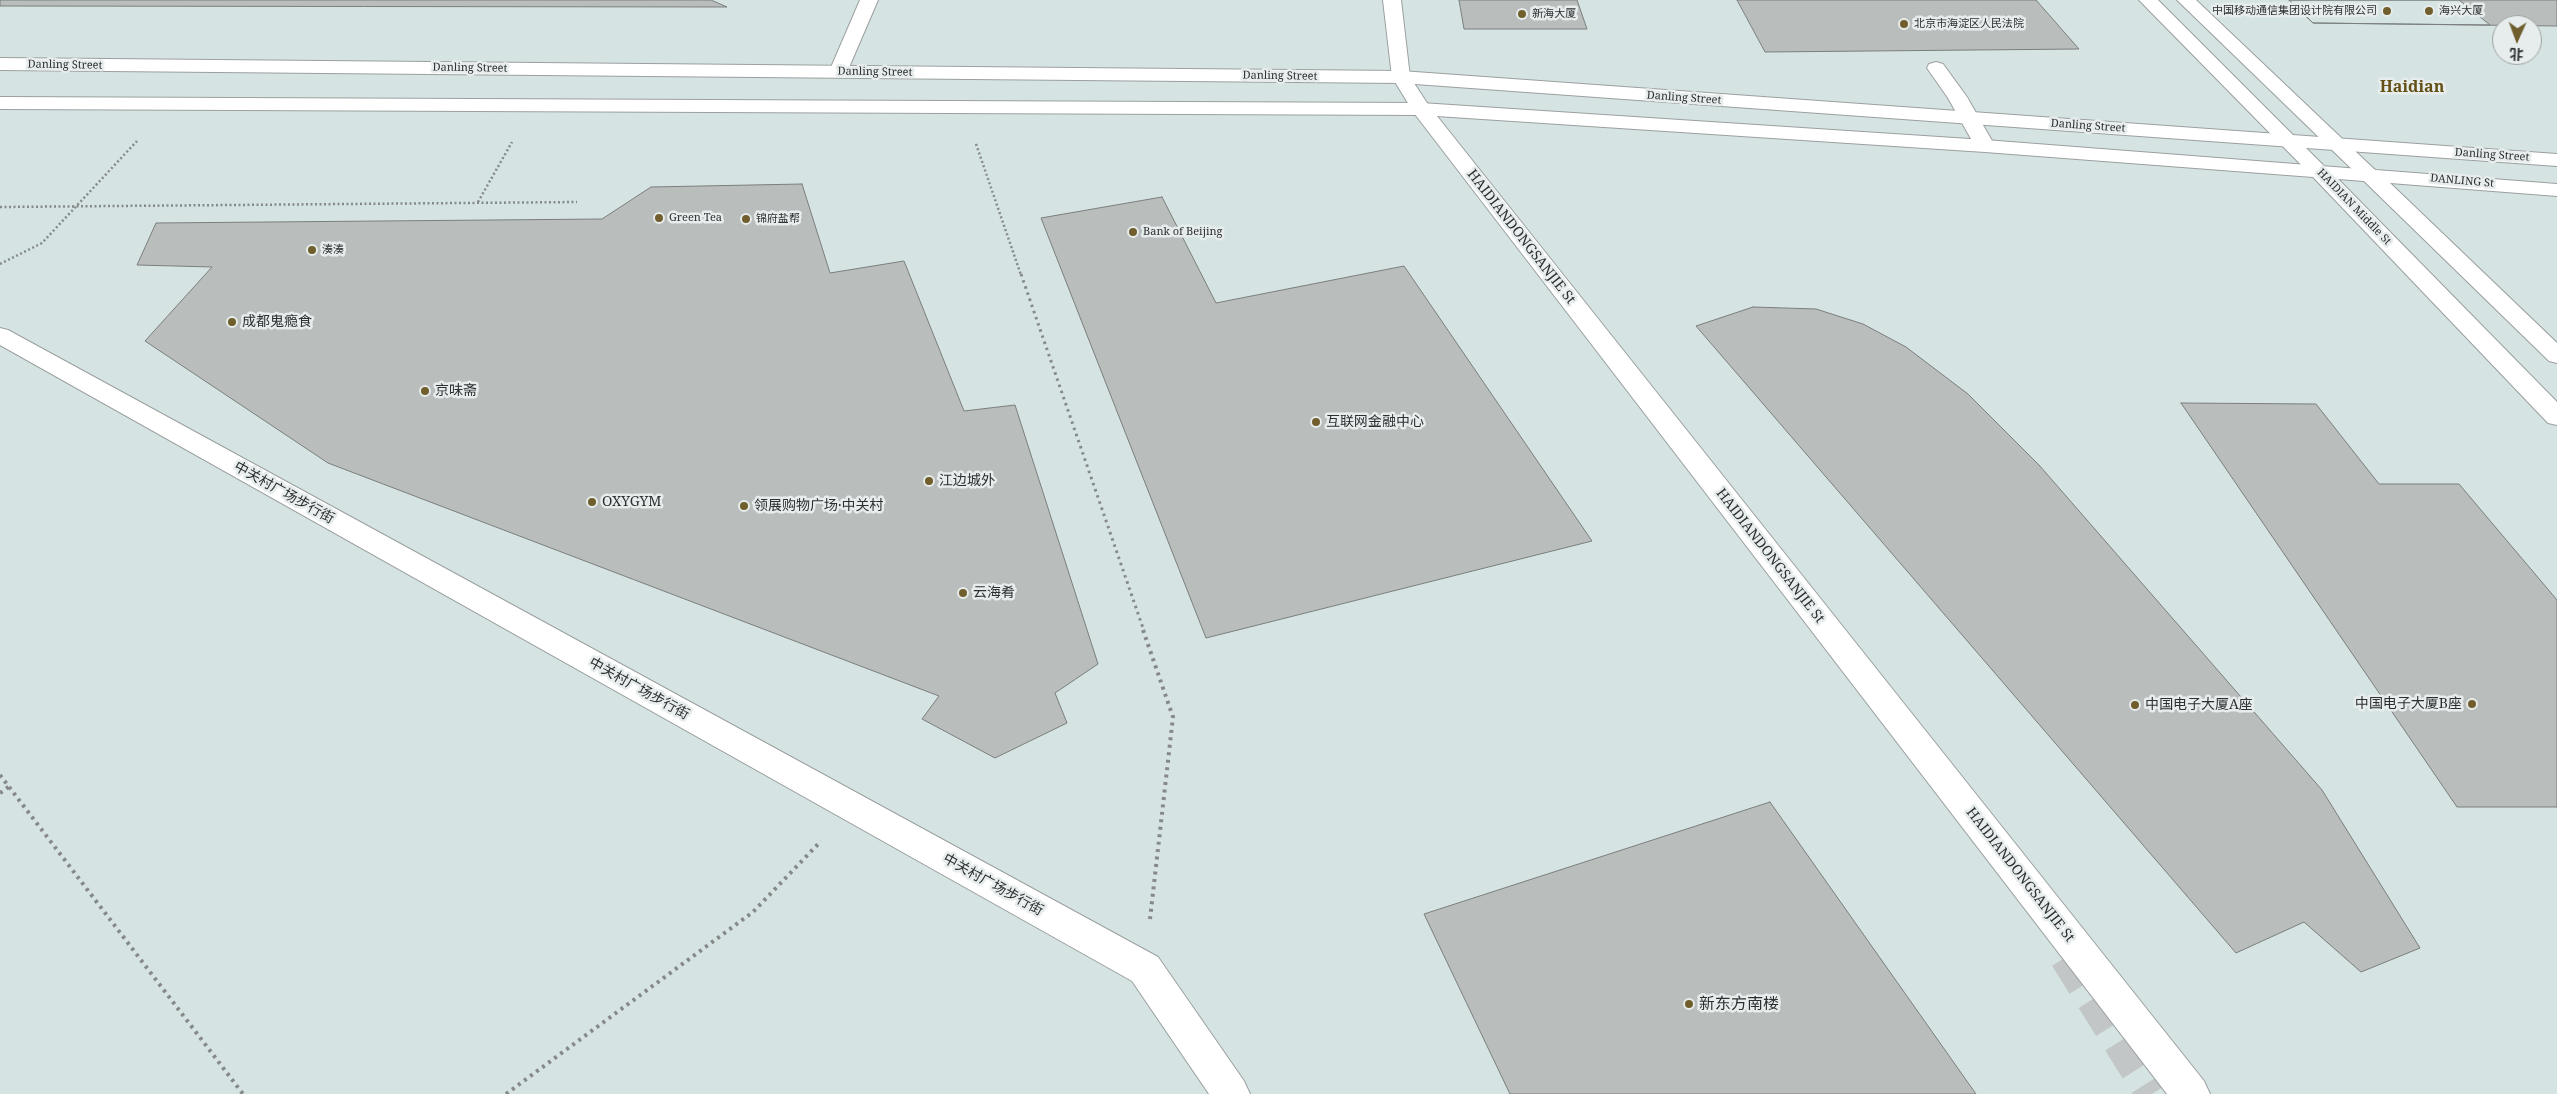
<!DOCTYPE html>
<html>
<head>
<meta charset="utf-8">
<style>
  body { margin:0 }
  #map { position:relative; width:2557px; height:1094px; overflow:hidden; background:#e7ecec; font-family:"Noto Serif","Noto Sans SC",serif }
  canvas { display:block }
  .north { position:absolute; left:2492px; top:15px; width:50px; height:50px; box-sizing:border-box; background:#e7ecec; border:1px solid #9da1a1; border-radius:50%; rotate:182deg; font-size:14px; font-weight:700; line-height:20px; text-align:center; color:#2e3030 }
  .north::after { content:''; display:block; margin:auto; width:18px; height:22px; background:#705f2d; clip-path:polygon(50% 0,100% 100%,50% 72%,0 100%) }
</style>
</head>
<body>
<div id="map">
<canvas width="2557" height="1094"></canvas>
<div class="north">北</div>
</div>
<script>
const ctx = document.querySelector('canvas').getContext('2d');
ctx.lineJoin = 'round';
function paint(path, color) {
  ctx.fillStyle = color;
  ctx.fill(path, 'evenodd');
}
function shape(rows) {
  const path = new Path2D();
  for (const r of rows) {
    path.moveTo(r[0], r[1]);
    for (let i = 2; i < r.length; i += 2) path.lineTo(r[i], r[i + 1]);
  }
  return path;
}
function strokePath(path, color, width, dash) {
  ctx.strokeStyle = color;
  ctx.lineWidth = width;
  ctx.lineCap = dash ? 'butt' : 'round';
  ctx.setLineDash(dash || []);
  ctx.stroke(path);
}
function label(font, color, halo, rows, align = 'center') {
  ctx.font = font + ' "Noto Serif","Noto Sans SC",serif';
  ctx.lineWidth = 5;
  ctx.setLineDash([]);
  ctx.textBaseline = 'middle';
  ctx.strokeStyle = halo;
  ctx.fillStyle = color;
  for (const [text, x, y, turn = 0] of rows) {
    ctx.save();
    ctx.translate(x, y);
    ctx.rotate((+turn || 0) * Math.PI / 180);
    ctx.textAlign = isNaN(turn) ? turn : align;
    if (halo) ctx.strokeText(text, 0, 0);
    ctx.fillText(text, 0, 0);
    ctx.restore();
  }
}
paint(shape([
  [0,0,2557,0,2557,1094,0,1094],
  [2502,25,2532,25,2532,55,2502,55]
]), '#d5e4e3');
const building = shape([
  [0,0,711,0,727,7,0,6,0,0],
  [1459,0,1577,0,1587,29,1464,29,1459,0],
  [1737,0,2036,0,2079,49,1765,52,1737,0],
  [2289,0,2459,0,2490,25,2313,23,2289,0],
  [2289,0,2557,0,2557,26,2313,23,2289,0],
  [802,184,830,273,904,261,964,411,1015,405,1098,664,1055,693,1067,723,995,758,922,719,939,696,328,463,145,341,212,267,137,265,156,223,602,219,651,187,802,184],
  [1162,197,1216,303,1404,266,1592,541,1206,638,1041,218,1162,197],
  [1753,307,1816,309,1863,324,1906,347,1968,394,2039,465,2322,790,2420,948,2361,972,2304,922,2236,953,1696,326,1753,307],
  [2181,403,2316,404,2379,484,2459,484,2557,600,2557,807,2457,807,2181,403],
  [1770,802,1976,1094,1510,1094,1424,914,1770,802]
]);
paint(building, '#b9bebc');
strokePath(building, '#7b7f7e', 1);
strokePath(shape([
  [2066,957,2152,1094]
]), '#c2c6c6', 33, [33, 17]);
const service = shape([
  [1936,62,1943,64,1967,97,1995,146,1992,150,1978,150,1975,146,1948,98,1927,68,1929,64,1936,62]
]);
const pedestrian = shape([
  [0,328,8,330,1158,957,1244,1081,1250,1094,1209,1094,1132,981,0,345,0,328]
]);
const minor = shape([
  [860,0,878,0,847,72,845,76,831,76,829,72,860,0],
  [1383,0,1401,0,1410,77,1429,106,2204,1081,2210,1094,2167,1094,1414,113,1392,77,1383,0]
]);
const tertiary = shape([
  [2139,0,2158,0,2327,169,2330,173,2327,177,2320,179,2313,177,2139,0],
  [2177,0,2196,0,2374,169,2377,173,2374,177,2367,179,2360,177,2177,0]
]);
const secondary = shape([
  [0,58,1401,71,2557,154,2557,166,1401,83,0,70,0,58],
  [0,97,1421,103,1985,140,2360,169,2367,167,2376,170,2557,184,2557,196,2390,183,2557,343,2557,363,2549,361,2364,181,2338,179,2557,402,2557,425,2548,423,2313,177,1985,152,1421,115,0,109,0,97]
]);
strokePath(service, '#9b9f9f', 2);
strokePath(pedestrian, '#9b9f9f', 2);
strokePath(minor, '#9b9f9f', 2);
strokePath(tertiary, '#9b9f9f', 2);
strokePath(secondary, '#9b9f9f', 2);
strokePath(shape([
  [976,144,1021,275],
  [478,202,512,142],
  [0,207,577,202],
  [0,264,42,243,137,141]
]), '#868989', 2.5, [2, 2.5]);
strokePath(shape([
  [1021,274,1144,631]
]), '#868989', 3, [2.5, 4]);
strokePath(shape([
  [1143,630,1173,717,1150,919],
  [0,775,243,1094],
  [0,793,10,786],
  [506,1094,753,912,821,841]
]), '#868989', 4, [3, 4.5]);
paint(service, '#fff');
paint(pedestrian, '#fff');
paint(minor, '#fff');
paint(tertiary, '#fff');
paint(secondary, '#fff');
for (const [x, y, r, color] of [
  [2387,11,5,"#705f2d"],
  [2429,11,5,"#705f2d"],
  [1522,14,5,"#705f2d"],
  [1904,24,5,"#705f2d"],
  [659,218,5,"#705f2d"],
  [746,219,5,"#705f2d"],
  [1133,232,5,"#705f2d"],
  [312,250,5,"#705f2d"],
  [232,322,5,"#705f2d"],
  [425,391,5,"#705f2d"],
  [1316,422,5,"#705f2d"],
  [929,481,5,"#705f2d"],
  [592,502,5,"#705f2d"],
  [744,506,5,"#705f2d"],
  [963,593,5,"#705f2d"],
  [2472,704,5,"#705f2d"],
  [2135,705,5,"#705f2d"],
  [1689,1004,5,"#705f2d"]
]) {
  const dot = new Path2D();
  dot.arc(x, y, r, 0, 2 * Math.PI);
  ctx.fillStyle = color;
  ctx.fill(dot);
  strokePath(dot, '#e7ecec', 2);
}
label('11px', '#2e3030', '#e7ecec', [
  ["中国移动通信集团设计院有限公司",2377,11,"right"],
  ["海兴大厦",2439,11],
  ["新海大厦",1532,14],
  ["北京市海淀区人民法院",1914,24],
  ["Green Tea",669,218],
  ["锦府盐帮",756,219],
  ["Bank of Beijing",1143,232],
  ["湊湊",322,250]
], 'left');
label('11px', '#2e3030', '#e7ecec', [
  ["Danling Street",65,65,1],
  ["Danling Street",470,68,1],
  ["Danling Street",875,72,1],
  ["Danling Street",1280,76,1],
  ["Danling Street",1684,98,4],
  ["Danling Street",2088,126,4],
  ["Danling Street",2492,155,4],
  ["DANLING St",2462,181,5],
  ["HAIDIAN Middle St",2354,207,46]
]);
label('14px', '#2e3030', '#e7ecec', [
  ["HAIDIANDONGSANJIE St",1521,237,52],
  ["中关村广场步行街",284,493,29],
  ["HAIDIANDONGSANJIE St",1770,556,52],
  ["中关村广场步行街",639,689,29],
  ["HAIDIANDONGSANJIE St",2020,875,52],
  ["中关村广场步行街",993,885,29]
]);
label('14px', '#2e3030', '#e7ecec', [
  ["成都鬼瘾食",242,322],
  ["京味斋",435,391],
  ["互联网金融中心",1326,422],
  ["江边城外",939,481],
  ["OXYGYM",602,502],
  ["领展购物广场·中关村",754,506],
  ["云海肴",973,593],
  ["中国电子大厦B座",2462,704,"right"],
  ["中国电子大厦A座",2145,705]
], 'left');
label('bold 16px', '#635014', '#e7ecec', [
  ["Haidian",2412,87]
]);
label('16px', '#2e3030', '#e7ecec', [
  ["新东方南楼",1699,1004]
], 'left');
</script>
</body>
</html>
